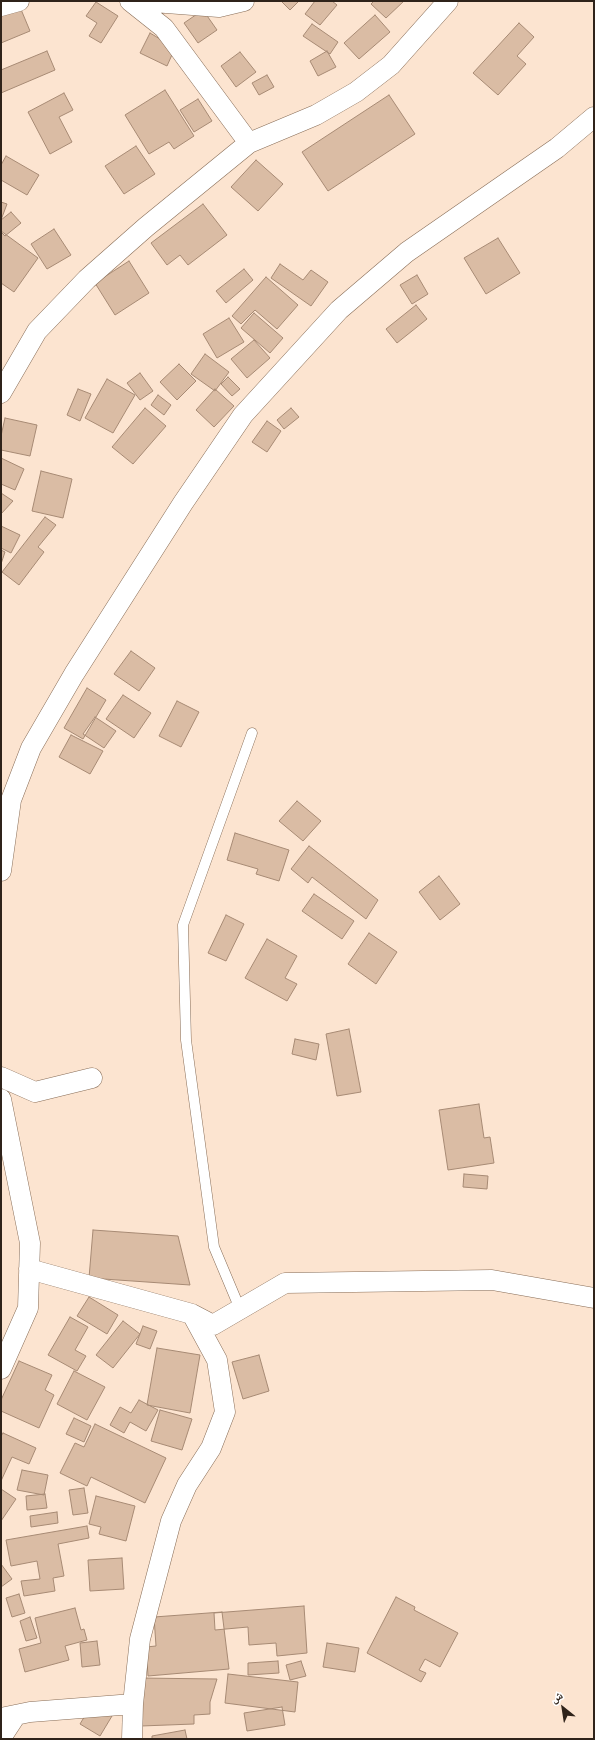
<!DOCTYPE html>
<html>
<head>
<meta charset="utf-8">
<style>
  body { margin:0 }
  #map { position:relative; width:595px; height:1740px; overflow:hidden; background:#fce4d0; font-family:Signika,"Noto Naskh Arabic",sans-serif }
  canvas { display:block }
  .frame { position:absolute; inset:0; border:2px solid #2f231a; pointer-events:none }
  .north { position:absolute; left:543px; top:1688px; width:40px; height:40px; -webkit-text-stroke:3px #fff; paint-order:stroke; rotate:330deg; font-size:11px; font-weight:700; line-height:16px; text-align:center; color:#2f231a }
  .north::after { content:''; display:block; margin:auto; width:14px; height:18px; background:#2f231a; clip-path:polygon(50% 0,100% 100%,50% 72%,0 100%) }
</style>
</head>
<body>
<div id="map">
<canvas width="595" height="1740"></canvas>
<div class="frame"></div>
<div class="north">ش</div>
</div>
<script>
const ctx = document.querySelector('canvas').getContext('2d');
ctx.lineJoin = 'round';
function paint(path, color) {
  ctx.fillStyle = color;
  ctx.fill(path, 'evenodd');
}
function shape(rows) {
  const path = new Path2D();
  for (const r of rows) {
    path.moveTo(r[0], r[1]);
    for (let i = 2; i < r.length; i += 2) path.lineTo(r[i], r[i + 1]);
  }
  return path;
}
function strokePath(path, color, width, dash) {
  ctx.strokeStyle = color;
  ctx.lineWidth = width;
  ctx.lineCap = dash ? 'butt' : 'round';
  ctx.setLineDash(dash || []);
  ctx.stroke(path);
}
const building = shape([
  [281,1,299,1,290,10,281,1],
  [315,1,332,1,337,5,320,25,305,14,315,1],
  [374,1,404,1,386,18,371,4,374,1],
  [96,2,118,16,101,43,89,36,97,23,86,16,96,2],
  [20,7,30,31,1,43,1,15,20,7],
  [203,10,217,30,198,43,184,23,203,10],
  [375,15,390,32,359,59,344,43,375,15],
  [519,23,534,37,517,56,526,64,498,95,473,73,519,23],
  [312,24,338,42,330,54,303,36,312,24],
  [150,33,175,48,167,66,140,53,150,33],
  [47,51,55,70,1,93,1,70,47,51],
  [327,51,336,67,318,76,310,61,327,51],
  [240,52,256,72,236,87,221,66,240,52],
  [267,75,274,87,259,95,252,83,267,75],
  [165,90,194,136,174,149,169,142,149,154,125,115,165,90],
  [64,93,73,110,59,117,72,142,50,154,28,112,64,93],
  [389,95,415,134,328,191,302,152,389,95],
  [198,99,212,121,194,132,180,110,198,99],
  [136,146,155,174,124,194,105,166,136,146],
  [6,156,39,175,27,195,1,180,1,165,6,156],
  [256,160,283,184,258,211,231,187,256,160],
  [1,202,7,204,1,220,1,202],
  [203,204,227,235,188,265,180,255,167,265,151,243,203,204],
  [11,212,21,223,5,236,1,232,1,220,11,212],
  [54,229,71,255,47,269,31,244,54,229],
  [1,231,38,258,14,292,1,283,1,231],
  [498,238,520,273,486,294,464,258,498,238],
  [129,261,149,293,115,315,95,283,129,261],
  [280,264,303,280,311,270,328,282,311,306,271,278,280,264],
  [244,269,253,280,226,303,216,291,244,269],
  [417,275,428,294,412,304,400,285,417,275],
  [266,277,298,305,277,329,255,310,241,324,232,316,266,277],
  [416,305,427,319,397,343,386,329,416,305],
  [254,313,283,338,270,353,241,328,254,313],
  [229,318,244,342,217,358,203,334,229,318],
  [254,340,270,358,247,378,231,359,254,340],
  [205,354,229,372,215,391,191,374,205,354],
  [179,364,196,381,177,400,160,382,179,364],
  [140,373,153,391,140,400,127,383,140,373],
  [228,377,240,389,232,396,221,384,228,377],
  [107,379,135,395,113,433,85,418,107,379],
  [78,389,91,394,80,421,67,415,78,389],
  [215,389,234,406,214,427,196,410,215,389],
  [158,395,171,405,164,415,151,405,158,395],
  [145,408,166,426,133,464,112,447,145,408],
  [291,408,299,417,284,429,277,420,291,408],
  [5,418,37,425,30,456,1,450,1,436,5,418],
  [267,421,281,431,267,452,252,442,267,421],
  [1,458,24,469,15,490,1,484,1,458],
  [41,471,72,479,63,518,32,511,41,471],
  [1,493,13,501,1,514,1,493],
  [45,517,56,525,38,547,44,552,19,585,2,572,45,517],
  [1,526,20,535,11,553,1,548,1,526],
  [1,550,5,552,1,564,1,550],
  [131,651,155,668,139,691,114,674,131,651],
  [87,688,106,700,83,739,64,728,87,688],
  [123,695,151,713,134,738,106,719,123,695],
  [177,701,199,712,181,747,159,736,177,701],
  [95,717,116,731,104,748,83,734,95,717],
  [71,735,103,751,90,774,59,757,71,735],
  [297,801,321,821,303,841,279,821,297,801],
  [235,833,289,850,279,881,256,874,258,869,227,860,235,833],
  [309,846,378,900,366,919,312,877,308,883,291,869,309,846],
  [439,876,460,904,440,920,419,892,439,876],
  [314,894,354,921,342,939,302,911,314,894],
  [226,915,244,924,226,961,208,953,226,915],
  [369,933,397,952,376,984,348,964,369,933],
  [267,939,297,956,285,978,297,984,287,1001,245,978,267,939],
  [349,1029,361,1092,337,1096,326,1034,349,1029],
  [295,1039,319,1044,316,1060,292,1054,295,1039],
  [479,1104,484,1138,490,1137,494,1163,448,1170,439,1110,479,1104],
  [464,1174,488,1176,487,1189,463,1187,464,1174],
  [93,1230,178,1236,190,1285,89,1278,93,1230],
  [89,1297,118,1315,107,1334,77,1316,89,1297],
  [70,1317,88,1327,75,1350,86,1356,77,1371,48,1355,70,1317],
  [123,1321,140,1334,113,1368,96,1355,123,1321],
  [143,1326,157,1331,150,1349,136,1344,143,1326],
  [157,1348,200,1355,190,1413,147,1405,157,1348],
  [259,1355,269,1391,243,1399,232,1362,259,1355],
  [19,1361,52,1375,45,1390,54,1395,39,1428,1,1411,1,1400,19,1361],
  [74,1371,105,1387,87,1420,57,1404,74,1371],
  [139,1400,158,1410,146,1431,130,1422,124,1433,110,1425,120,1407,131,1413,139,1400],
  [160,1410,192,1419,182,1450,151,1441,160,1410],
  [74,1418,91,1426,84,1442,66,1434,74,1418],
  [95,1424,166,1458,145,1503,91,1477,87,1486,60,1473,75,1443,84,1447,95,1424],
  [3,1433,36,1448,29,1464,12,1457,1,1481,1,1436,3,1433],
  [22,1470,48,1475,44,1495,17,1490,22,1470],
  [84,1488,88,1513,73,1515,69,1490,84,1488],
  [1,1489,16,1499,1,1521,1,1489],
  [45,1494,47,1508,27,1510,26,1496,45,1494],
  [96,1496,135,1506,126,1541,99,1534,101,1527,89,1524,96,1496],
  [57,1512,58,1523,31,1527,30,1516,57,1512],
  [87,1526,89,1538,58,1544,64,1576,53,1578,55,1591,24,1596,21,1581,40,1579,37,1561,11,1566,6,1540,87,1526],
  [122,1558,124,1589,90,1591,88,1560,122,1558],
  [1,1564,12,1579,1,1587,1,1564],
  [19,1594,25,1613,12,1617,6,1598,19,1594],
  [396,1597,415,1607,414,1610,458,1633,440,1667,425,1659,419,1670,426,1673,421,1682,367,1653,396,1597],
  [304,1606,307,1653,277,1656,276,1643,249,1645,248,1627,215,1630,214,1613,304,1606],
  [75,1608,81,1630,84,1629,87,1640,65,1646,69,1660,25,1672,19,1649,41,1643,35,1618,75,1608],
  [222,1612,229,1669,148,1676,146,1647,156,1646,154,1617,222,1612],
  [30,1617,37,1638,26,1641,20,1621,30,1617],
  [97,1641,100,1665,82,1667,80,1643,97,1641],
  [327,1643,359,1648,355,1672,323,1667,327,1643],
  [278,1661,279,1673,248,1675,248,1663,278,1661],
  [301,1661,306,1676,290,1680,286,1665,301,1661],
  [228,1674,298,1682,295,1712,225,1703,228,1674],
  [139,1678,217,1679,210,1702,210,1714,194,1715,194,1724,141,1726,139,1678],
  [92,1704,112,1716,100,1736,80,1724,92,1704],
  [282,1707,285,1725,247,1731,244,1713,282,1707],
  [185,1730,187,1739,152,1739,152,1736,185,1730]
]);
paint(building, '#dabca4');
strokePath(building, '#a78a74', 1);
const lane = shape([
  [240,1309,214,1247,186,1040,183,925,252,733]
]);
const street = shape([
  [130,1,164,28,249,143],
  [140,1,219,7,244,1],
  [1,6,19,1],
  [1,393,37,331,87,279,146,227,249,143,316,115,356,92,391,65,448,1],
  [1,871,11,800,31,748,74,674,183,503,243,415,339,310,407,252,557,148,594,117],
  [1,1077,35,1092,92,1078],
  [1,1099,30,1243,28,1308,1,1369],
  [29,1269,192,1314,213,1325,285,1283,492,1280,594,1298],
  [1,1718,30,1712,133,1704],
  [1,1738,16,1715],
  [132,1739,133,1704,140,1639,171,1521,187,1485,211,1448,225,1412,217,1360,192,1314]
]);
strokePath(lane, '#886d57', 11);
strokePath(street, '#886d57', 21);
strokePath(lane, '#fff', 10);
strokePath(street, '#fff', 20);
</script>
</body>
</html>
